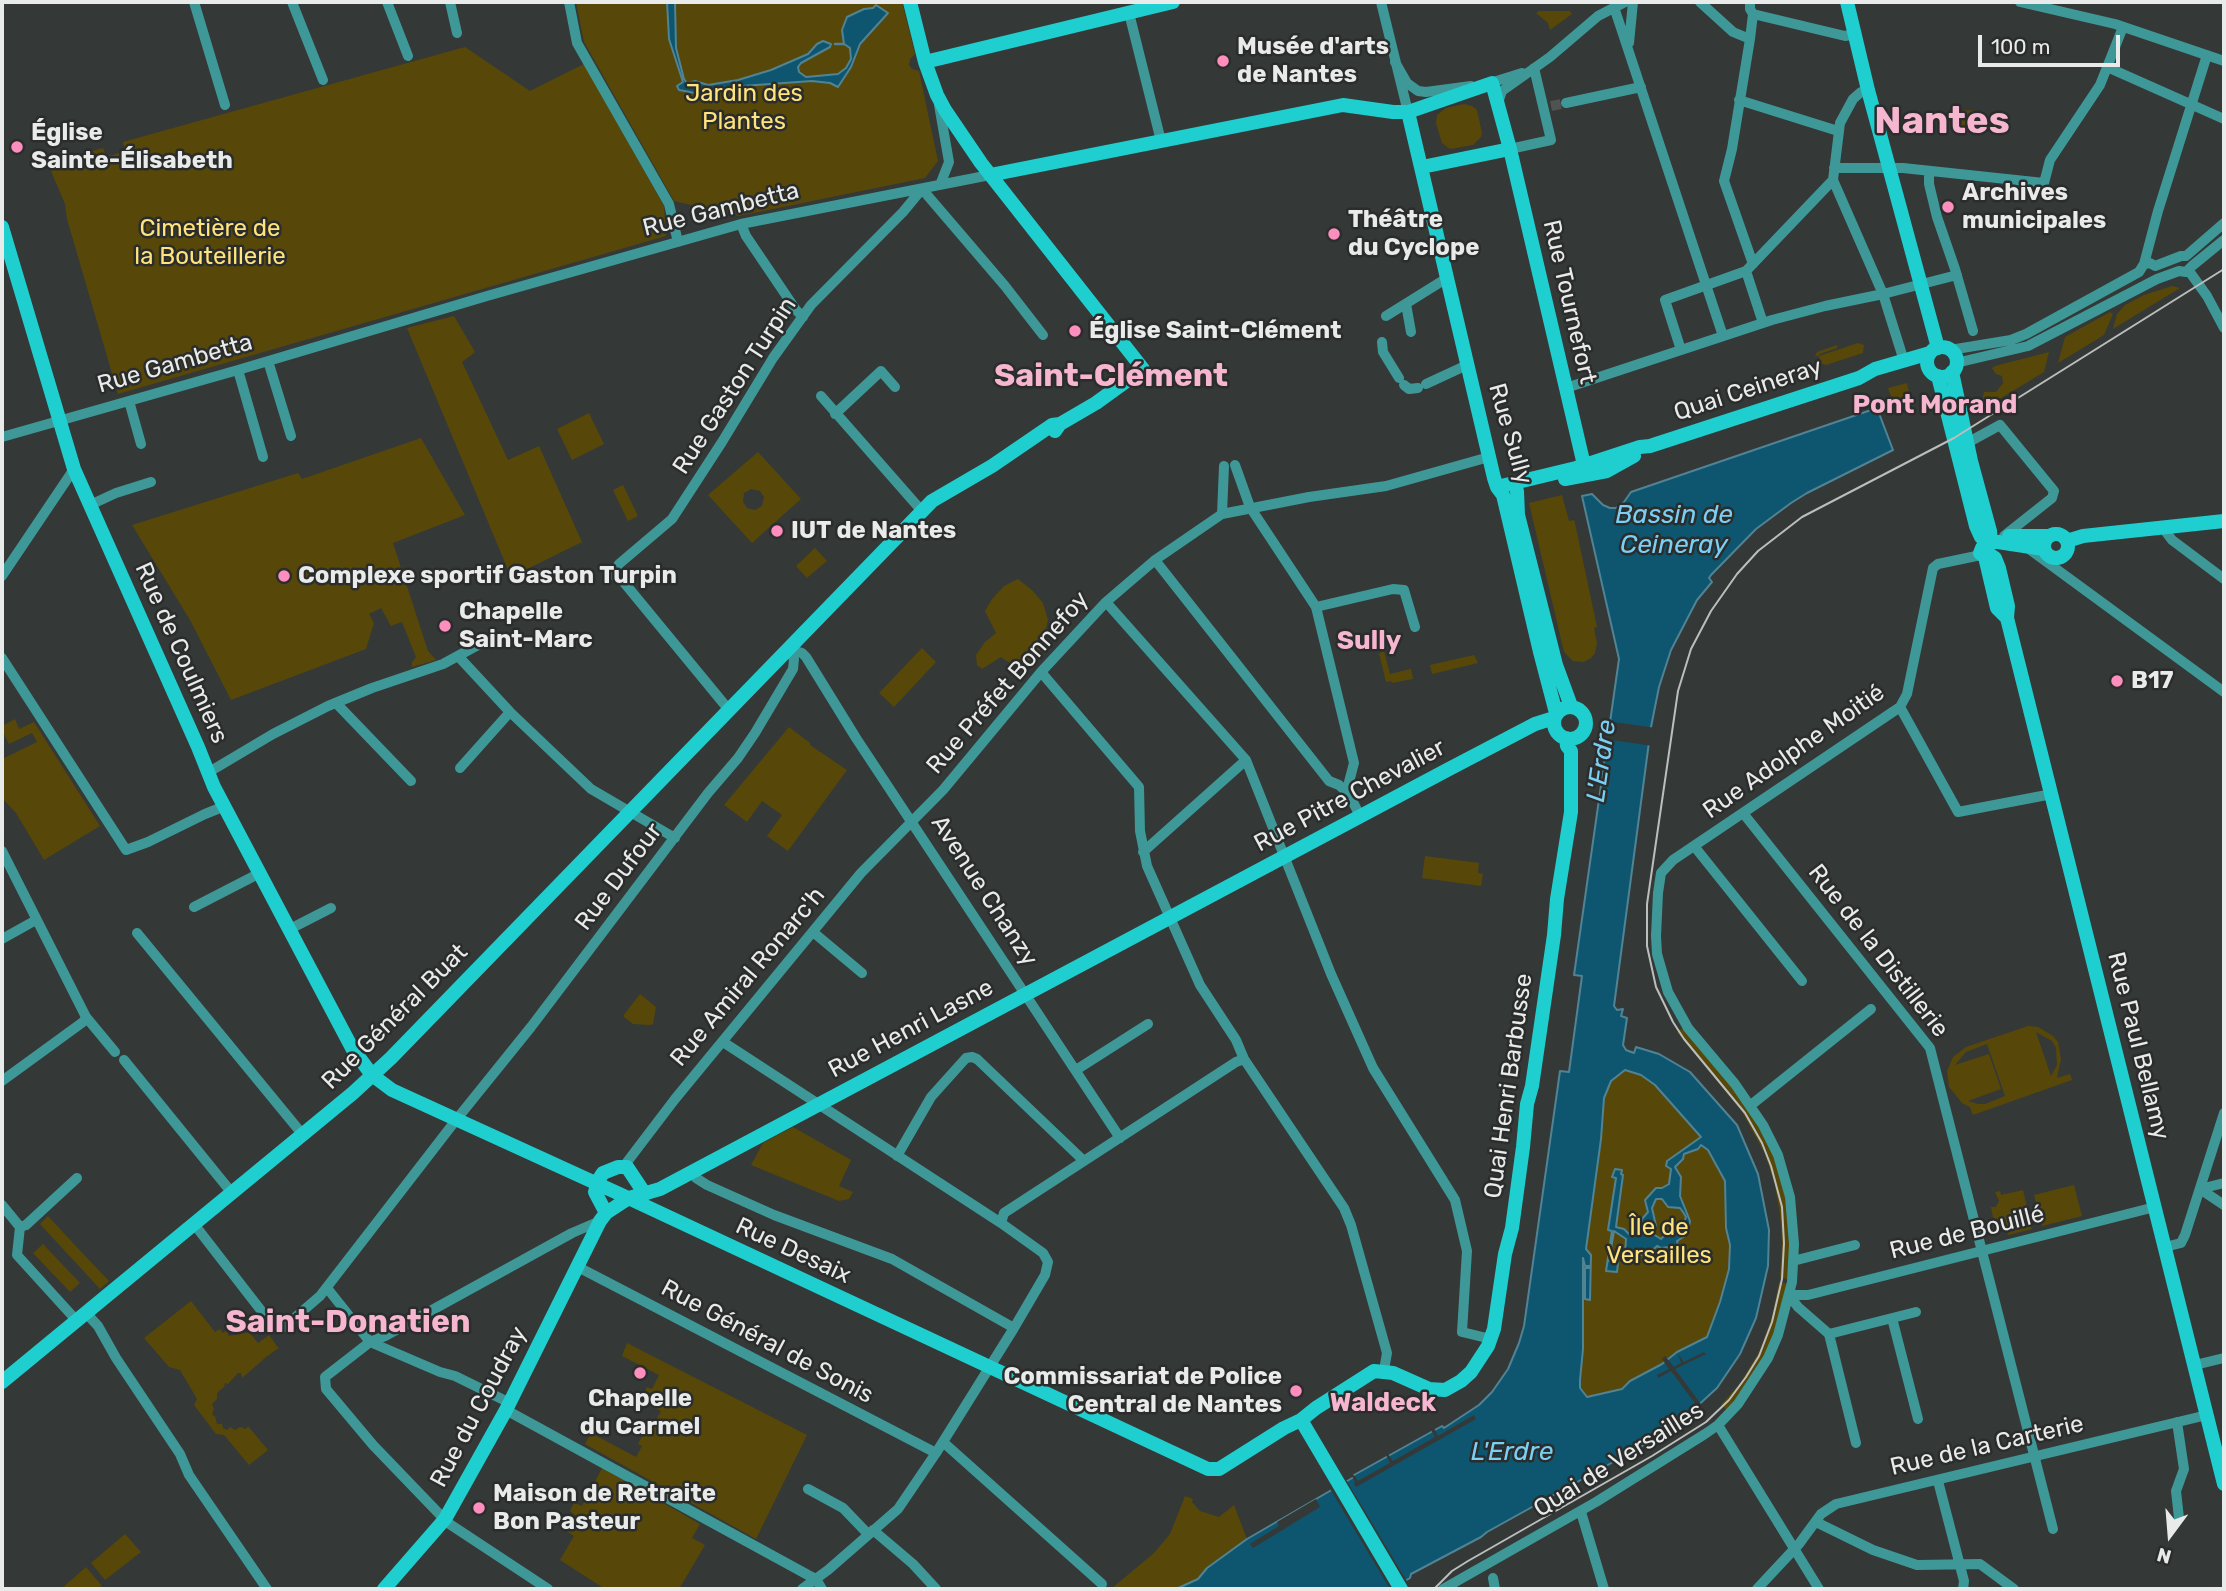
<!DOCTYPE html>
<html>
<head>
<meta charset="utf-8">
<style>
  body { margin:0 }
  #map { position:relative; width:2226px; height:1591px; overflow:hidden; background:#343836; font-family:Rubik,sans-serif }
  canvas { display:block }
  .frame { position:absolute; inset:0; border:4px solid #e9ebea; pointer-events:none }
  .north { position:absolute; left:2135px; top:1500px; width:70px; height:70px; -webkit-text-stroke:5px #2a2d2c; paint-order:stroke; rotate:196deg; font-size:19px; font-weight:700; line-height:28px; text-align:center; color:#e9ebea }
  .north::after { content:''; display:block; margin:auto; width:24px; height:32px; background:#e9ebea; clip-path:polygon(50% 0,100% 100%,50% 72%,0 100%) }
  .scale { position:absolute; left:1978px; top:35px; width:142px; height:32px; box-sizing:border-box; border:4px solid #e9ebea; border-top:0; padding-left:9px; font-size:21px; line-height:24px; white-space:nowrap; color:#e9ebea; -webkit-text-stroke:5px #2a2d2c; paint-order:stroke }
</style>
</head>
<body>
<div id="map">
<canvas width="2226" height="1591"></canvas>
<div class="frame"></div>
<div class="north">N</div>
<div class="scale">100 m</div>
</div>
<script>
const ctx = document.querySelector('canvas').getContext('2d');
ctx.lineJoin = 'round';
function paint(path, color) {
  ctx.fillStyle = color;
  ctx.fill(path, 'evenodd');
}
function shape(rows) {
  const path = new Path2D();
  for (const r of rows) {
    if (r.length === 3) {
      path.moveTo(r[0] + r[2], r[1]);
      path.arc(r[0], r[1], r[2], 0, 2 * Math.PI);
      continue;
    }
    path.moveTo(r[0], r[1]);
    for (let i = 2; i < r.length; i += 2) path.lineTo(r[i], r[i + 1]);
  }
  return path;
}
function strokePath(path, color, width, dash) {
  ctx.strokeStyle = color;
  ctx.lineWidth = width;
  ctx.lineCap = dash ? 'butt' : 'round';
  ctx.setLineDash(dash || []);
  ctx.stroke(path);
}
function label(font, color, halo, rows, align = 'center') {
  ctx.font = font + ' Rubik,sans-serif';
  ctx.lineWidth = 5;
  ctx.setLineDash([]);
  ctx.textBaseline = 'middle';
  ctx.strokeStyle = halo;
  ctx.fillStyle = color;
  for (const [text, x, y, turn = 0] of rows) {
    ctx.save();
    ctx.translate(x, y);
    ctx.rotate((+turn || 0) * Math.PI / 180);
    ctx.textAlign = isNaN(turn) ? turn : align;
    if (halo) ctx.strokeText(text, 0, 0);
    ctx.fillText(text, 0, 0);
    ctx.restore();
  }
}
paint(shape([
  [576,2,902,2,915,54,910,59,909,65,912,69,919,71,938,161,925,178,739,216,674,201,584,42],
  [1539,11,1570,11,1572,14,1550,30,1548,23,1536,13],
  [465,47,530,91,584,64,664,206,666,236,118,394,67,219,65,204,48,164,103,148,106,156,113,155,125,151,123,142,130,140],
  [1464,104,1472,106,1477,110,1482,133,1481,137,1473,145,1450,149,1442,143,1436,123,1437,115,1446,108],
  [1963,110,1979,111,1981,114,1979,131,1977,133,1961,132,1959,129,1960,112],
  [2172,286,2180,288,2113,329,2117,314,2125,305,2144,295],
  [2110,312,2113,314,2104,335,2058,363,2065,337],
  [454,316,475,352,462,362,508,460,539,446,582,542,511,577,407,328],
  [1858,343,1864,345,1863,353,1826,365,1820,363,1819,356,1815,356,1817,352,1837,345,1837,348,1820,354,1819,356],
  [2049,352,2044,372,1980,411,1984,392,1996,392,2003,383,2002,376,1996,374,1992,368,1995,366],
  [1907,383,1909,392,1908,397,1905,404,1896,410,1888,388],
  [589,413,604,444,572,460,557,429],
  [421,438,465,515,393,543,428,651,436,660,412,667,412,662,416,657,402,622,391,626,381,608,369,614,374,623,366,649,231,700,190,620,132,525,298,473,302,479],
  [758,452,801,499,752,543,708,495],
  [751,489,760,491,764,497,762,506,755,510,747,508,743,502,744,493],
  [623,485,638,516,628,521,613,490],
  [1562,495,1569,521,1574,520,1575,523,1597,627,1594,628,1597,643,1595,653,1591,658,1584,662,1573,661,1564,652,1529,503],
  [815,548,827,561,807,578,796,566],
  [1018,579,1033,591,1043,603,1048,620,1039,656,1016,667,1001,657,982,669,977,665,976,655,985,642,996,633,985,611,992,599,1004,586],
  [922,648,936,662,894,707,879,693],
  [1384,651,1390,674,1411,669,1413,679,1392,683,1391,681,1386,682,1379,653],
  [1474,655,1478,663,1432,674,1430,665],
  [15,719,19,729,34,722,100,826,44,860,16,813,2,798,2,759,37,742,32,733,9,744,2,730,2,726],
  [789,727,810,743,810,745,847,770,788,851,767,836,782,815,762,801,747,822,724,805],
  [1425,856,1479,863,1478,873,1483,874,1481,886,1422,878],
  [640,994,656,1007,653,1024,650,1025,633,1024,623,1016],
  [2028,1026,2038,1027,2053,1036,2058,1042,2061,1059,2057,1078,2070,1074,2072,1080,1973,1115,1970,1107,1962,1103,1949,1087,1947,1071,1953,1057,1966,1047],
  [2036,1032,2052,1041,2056,1048,2057,1065,2051,1076],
  [1987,1044,2005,1096,1985,1104,1978,1104,1968,1101,2001,1089,1989,1054,1955,1065,1966,1052],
  [1684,1027,1751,1109,1777,1160,1791,1225,1789,1279,1780,1278,1782,1243,1780,1214,1774,1181,1764,1152,1741,1110,1677,1032],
  [1624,1070,1641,1075,1665,1094,1701,1137,1701,1144,1708,1150,1725,1181,1726,1228,1730,1245,1729,1269,1720,1302,1707,1337,1677,1352,1662,1364,1630,1381,1622,1389,1587,1397,1580,1388,1580,1380,1583,1349,1583,1257,1586,1249,1592,1207,1604,1097,1611,1081],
  [793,1127,851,1160,839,1186,853,1192,849,1199,839,1201,751,1165,763,1143],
  [2074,1185,2082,1216,2042,1226,2034,1195],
  [2023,1190,2032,1229,2008,1235,2005,1224,1994,1220,1993,1217,1991,1207,1996,1207,1999,1201,1995,1192,2000,1191,2001,1195],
  [48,1216,73,1243,109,1281,100,1289,40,1224],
  [43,1244,80,1283,70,1292,33,1253],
  [1779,1282,1788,1284,1768,1353,1728,1411,1721,1405,1741,1382,1760,1350,1772,1317],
  [191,1301,215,1332,220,1329,223,1333,226,1331,229,1336,249,1332,258,1343,269,1335,279,1349,277,1349,265,1358,242,1378,241,1373,238,1373,228,1384,225,1383,224,1387,217,1393,217,1399,212,1404,214,1409,212,1415,215,1416,217,1424,222,1424,223,1428,227,1430,230,1427,235,1430,240,1427,246,1429,248,1426,268,1450,249,1465,224,1435,216,1434,194,1405,197,1399,180,1370,169,1367,144,1338],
  [627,1343,807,1435,756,1539,585,1444,591,1433,636,1457,642,1446,638,1444,651,1418,656,1420,661,1411,641,1400,647,1387,652,1389,659,1375,622,1356],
  [602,1468,700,1524,692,1538,705,1545,679,1589,605,1589,560,1560,574,1536,563,1529,565,1525,573,1525,576,1516,570,1511,574,1503,582,1506],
  [1185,1496,1193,1499,1192,1502,1200,1511,1219,1517,1234,1505,1247,1539,1244,1543,1219,1558,1198,1579,1176,1589,1111,1589,1154,1553,1170,1534],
  [125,1534,141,1552,105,1580,91,1563],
  [86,1567,102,1586,96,1589,61,1589]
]), '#574809');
const water = shape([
  [667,2,675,2,676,48,684,79,687,83,695,81,708,85,738,80,771,70,808,54,817,44,823,41,831,44,830,47,801,63,798,67,799,72,806,77,838,74,846,68,851,59,850,48,844,44,842,30,847,17,864,9,873,8,876,5,888,13,860,44,851,67,838,87,830,83,812,81,728,87,695,93,679,90,677,86,683,82,669,39,667,2],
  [1877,408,1893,450,1807,493,1791,503,1756,529,1711,575,1709,578,1712,582,1697,600,1671,650,1659,687,1651,727,1614,1006,1617,1010,1623,1009,1621,1016,1627,1018,1623,1045,1626,1050,1634,1053,1636,1047,1659,1054,1690,1072,1737,1125,1758,1174,1769,1230,1768,1266,1756,1318,1740,1354,1717,1388,1671,1430,1487,1532,1481,1537,1411,1574,1410,1578,1391,1589,1176,1589,1198,1579,1207,1568,1247,1539,1354,1477,1354,1475,1442,1426,1444,1428,1479,1405,1492,1392,1508,1369,1519,1343,1524,1326,1560,1071,1569,1072,1582,976,1574,975,1619,659,1582,496,1592,494,1603,505,1610,508,1616,508,1624,502,1631,492,1877,408],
  [1625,1070,1641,1075,1655,1085,1701,1137,1667,1161,1666,1166,1671,1169,1669,1184,1662,1188,1656,1188,1645,1200,1648,1212,1642,1219,1641,1228,1631,1236,1624,1229,1616,1227,1623,1175,1621,1174,1622,1170,1615,1169,1612,1177,1616,1178,1608,1230,1612,1231,1606,1271,1617,1272,1618,1263,1609,1261,1614,1231,1626,1239,1625,1254,1639,1254,1646,1256,1657,1246,1661,1248,1678,1246,1677,1241,1685,1236,1684,1231,1689,1226,1690,1221,1680,1196,1681,1177,1675,1167,1683,1159,1684,1154,1698,1149,1701,1145,1708,1150,1725,1181,1726,1228,1730,1245,1729,1269,1720,1302,1707,1337,1677,1352,1662,1364,1630,1381,1622,1389,1587,1397,1580,1388,1580,1380,1583,1349,1583,1258,1585,1266,1590,1266,1590,1268,1585,1268,1585,1299,1590,1300,1591,1255,1586,1249,1601,1139,1604,1098,1611,1081,1625,1070],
  [1656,1199,1662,1199,1668,1207,1680,1208,1683,1212,1686,1217,1680,1233,1677,1234,1667,1233,1661,1239,1653,1234,1652,1232,1656,1226,1652,1208,1656,1199]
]);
paint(water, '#0e566f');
strokePath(water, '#508394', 2);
paint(shape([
  [1606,721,1656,728,1653,746,1605,739],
  [1704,1352,1706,1354,1675,1369,1703,1407,1700,1410,1671,1371,1658,1378,1657,1375,1669,1369,1662,1359,1665,1356,1674,1367,1681,1363,1678,1354,1684,1362],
  [1474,1415,1476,1419,1393,1466,1356,1487,1354,1483,1355,1482,1352,1476,1354,1475,1358,1481,1390,1463,1386,1455,1388,1454,1393,1461,1435,1437,1431,1430,1434,1428,1438,1436],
  [1345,1478,1408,1583,1398,1589,1390,1589,1329,1487],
  [1316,1499,1320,1507,1253,1548,1250,1544,1279,1526,1277,1522]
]), '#343836');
strokePath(shape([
  [835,44,844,44]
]), '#508394', 2.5);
strokePath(shape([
  [1551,106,1566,103]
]), '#4f5351', 10, [10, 5]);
strokePath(shape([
  [194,2,225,105],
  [292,2,323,80],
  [387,2,408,56],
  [450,2,457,33],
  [569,2,577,43,669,204,678,242],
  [1381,2,1408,112],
  [1700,2,1733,32,1750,39],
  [1750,2,1750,9,1753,14,1750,39,1732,149,1724,181,1753,264],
  [2020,2,2115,24,2224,61],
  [1614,7,1723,336],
  [1129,13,1161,141],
  [1753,14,1845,36,1855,34],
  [1629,43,1633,2],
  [1395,62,1407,83,1418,91,1426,92,1471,86],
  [2107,67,2224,119],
  [1487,84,1522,73],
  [1868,90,1861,92,1853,99,1840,123,1833,180,1883,294,1904,361],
  [1739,100,1838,131],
  [1498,103,1502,91,1550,57,1598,16,1625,2],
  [1566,103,1641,87],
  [939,105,949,162,940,185],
  [1510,149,1551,140,1534,68],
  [1834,168,1903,168,2044,183,2050,160,2100,85,2123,27],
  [1929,171,1929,184,1937,217,1955,269,1973,331],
  [922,189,1005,286,1043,335],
  [741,224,746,236,796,310,803,317],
  [2144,264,2158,211,2207,55],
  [1746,271,1763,323],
  [2189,271,2207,296,2224,328],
  [1406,304,1411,332],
  [1386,316,1447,278],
  [1382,342,1383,352,1399,378],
  [1681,350,1665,300,1746,271,1833,180],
  [1950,350,2011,340,2026,334,2139,272,2144,264,2150,263,2155,266,2181,256,2186,256,2224,223],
  [268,361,291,436],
  [1956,363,2028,346,2157,279,2179,271,2186,272,2192,266,2224,240],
  [238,370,263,457],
  [1426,384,1467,365],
  [1404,385,1409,389,1418,388],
  [1566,388,1772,320,1825,306,1883,294,1957,275],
  [821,396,921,510],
  [129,401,141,444],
  [835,414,881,371,895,387],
  [2,437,238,370,487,296,741,224,990,175],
  [1967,443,2000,425,2054,491,2052,498,2004,536],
  [1235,465,1250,507,1316,607,1354,763,1349,782,1349,794],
  [90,505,116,493,151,482],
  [1222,514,1224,466],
  [2163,528,2172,540,2224,579],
  [2029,549,2224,692],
  [1155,560,1329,781,1339,785,1349,794,1360,816],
  [2,576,74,469],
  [1106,602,1246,760,1331,974,1373,1068,1455,1200,1467,1251,1462,1332,1491,1339],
  [1316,607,1393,589,1404,590,1415,627],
  [789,649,802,653,806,657,856,738,1120,1138],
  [458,656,510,712,591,789,675,838],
  [2,658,126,850,148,842,205,814,225,806],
  [1041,672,1139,787,1140,831,1147,866,1200,985,1236,1040,1244,1059,1344,1208,1351,1225,1387,1353,1384,1370],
  [336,703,411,781],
  [1900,707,1958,812,2052,794],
  [729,710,622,580,613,575,619,564,672,519,722,442,773,358,811,305,903,212,922,189],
  [460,768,510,712],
  [209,772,273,734,328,706,372,688,443,664,489,639],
  [1743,813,1930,1048,2053,1529],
  [1694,846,1802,981],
  [2,851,86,1017,115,1052],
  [1143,852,1246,760],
  [194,907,260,873],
  [290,929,331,908],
  [813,932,862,973],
  [137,933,303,1135],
  [2,939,36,920],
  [723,1042,1001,1223,1043,1253,1048,1262,1045,1275,1014,1328,936,1453,898,1509,828,1570,802,1589],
  [124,1060,232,1193],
  [1076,1070,1148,1024],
  [2,1081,83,1022,86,1017],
  [1751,1105,1871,1009],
  [897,1156,931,1097,966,1058,972,1057,977,1059,1084,1161],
  [624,1166,675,1099,861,873,943,790,1041,672,1106,602,1155,560,1222,514,1309,497,1386,486,1489,457],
  [692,1172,696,1178,707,1185,774,1215,892,1259,1014,1328],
  [2200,1189,2224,1205],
  [2200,1189,2224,1183],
  [2,1205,20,1227],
  [1001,1223,1004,1213,1236,1062,1244,1059],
  [194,1224,263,1313,284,1327,320,1296,456,1120,531,1027,708,793,738,758,755,733,793,669,794,659,789,649],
  [20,1227,17,1255,77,1321],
  [20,1227,26,1225,77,1178],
  [2165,1247,2181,1243,2185,1235,2224,1113],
  [1793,1261,1855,1245],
  [578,1267,936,1453],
  [327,1288,370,1342,440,1372,455,1376,510,1403],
  [1789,1295,1808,1295,2155,1207],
  [1789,1295,1798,1307,1829,1334,1856,1443],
  [86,1313,98,1326,116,1358,180,1454,189,1475,267,1589],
  [1892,1318,1918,1419],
  [1829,1334,1916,1312],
  [2195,1365,2224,1358],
  [506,1410,808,1575,816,1579,822,1589],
  [2177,1422,2184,1469,2176,1491,2179,1518],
  [1718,1425,1819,1589],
  [943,1442,1102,1584],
  [1938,1481,1964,1581,1963,1589],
  [808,1489,843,1508,868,1534],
  [1581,1512,1604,1589],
  [1816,1522,1873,1550,1917,1565,1980,1564,2014,1589],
  [873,1530,913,1564,936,1589],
  [1493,1578,1495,1589],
  [548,1589,448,1523,373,1445,326,1389,325,1377,370,1342,385,1336,572,1233,600,1221],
  [1443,1589,1596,1502,1705,1434,1718,1425,1738,1404,1768,1358,1778,1335,1792,1282,1794,1244,1790,1197,1778,1155,1763,1125,1735,1084,1688,1028,1668,992,1657,954,1656,936,1658,893,1661,873,1673,860,1900,707,1907,694,1933,568,1938,564,1981,555],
  [1757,1589,1799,1544,1821,1514,1836,1504,2207,1415]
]), '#3e9898', 10);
strokePath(shape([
  [910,2,925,62,937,95,945,110,981,163,1143,369,1096,403,1060,424,1055,431],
  [1847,2,1868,90,1938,348],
  [925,62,1173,2],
  [1408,112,1494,478,1497,487,1503,495,1540,652,1556,713],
  [1422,167,1510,149],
  [990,175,1343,105,1393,112,1408,112,1492,83,1510,149,1584,465],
  [2,227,74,469,198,747,214,787,352,1048,372,1075,392,1090,624,1196,1208,1469,1219,1469,1284,1428,1301,1420,1316,1408,1374,1371,1393,1373,1429,1389,1445,1390,1461,1381,1471,1372,1488,1346,1494,1329,1505,1254,1512,1228,1523,1147,1527,1104,1532,1086,1554,935,1557,899,1571,812,1571,751,1567,746,1566,738],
  [1942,362,15],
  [1952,372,1971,461,1990,531,1991,541,1987,549,1982,548,1980,553,1985,557,1997,608,2007,618],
  [1938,376,1976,526,1981,537,1991,541,2044,549],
  [1565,479,1607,471,1634,456],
  [1497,487,1576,468,1640,447,1650,446,1859,378,1875,369,1930,353],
  [1517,491,1518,515,1556,665,1571,706],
  [2056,546,12],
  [2009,536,2050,536],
  [2067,541,2083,536,2224,521],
  [1987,549,1989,554,1995,558,1999,568,2008,606,2007,618,2224,1484],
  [1570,723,16],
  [606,1213,595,1192,599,1179,603,1173,618,1167,627,1167,645,1194],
  [2,1382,353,1093,391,1058,932,501,992,466,1052,425,1060,424],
  [1301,1420,1401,1589],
  [384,1589,445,1519,506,1410,600,1221,606,1213,629,1198,660,1189,1449,769,1535,724,1554,718]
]), '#1fcfcf', 14);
strokePath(shape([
  [1434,1589,1452,1571,1468,1561,1652,1456,1706,1422,1729,1400,1746,1377,1759,1356,1772,1322,1782,1279,1784,1243,1782,1207,1771,1166,1762,1143,1745,1113,1684,1039,1673,1022,1656,987,1647,946,1647,904,1678,691,1691,649,1711,611,1737,574,1758,551,1802,517,1954,438,2224,269]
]), '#bcbebd', 2);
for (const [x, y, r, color] of [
  [1223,61,7,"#fe8ebe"],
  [17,147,7,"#fe8ebe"],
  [1948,207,7,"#fe8ebe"],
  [1334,234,7,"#fe8ebe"],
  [1075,331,7,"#fe8ebe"],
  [777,531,7,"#fe8ebe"],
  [284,576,7,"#fe8ebe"],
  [445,626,7,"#fe8ebe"],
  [2117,681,7,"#fe8ebe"],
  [640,1373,7,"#fe8ebe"],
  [1296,1391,7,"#fe8ebe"],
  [479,1508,7,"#fe8ebe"]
]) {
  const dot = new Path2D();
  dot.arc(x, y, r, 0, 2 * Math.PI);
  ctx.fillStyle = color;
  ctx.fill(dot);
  strokePath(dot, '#2a2d2c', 2.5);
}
label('bold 24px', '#e9ebea', '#2a2d2c', [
  ["Musée d'arts",1237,47],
  ["de Nantes",1237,75],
  ["Église",31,133],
  ["Sainte-Élisabeth",31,161],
  ["Archives",1962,193],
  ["municipales",1962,221],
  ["Théâtre",1348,220],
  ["du Cyclope",1348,248],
  ["Église Saint-Clément",1089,331],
  ["IUT de Nantes",791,531],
  ["Complexe sportif Gaston Turpin",298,576],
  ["Chapelle",459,612],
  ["Saint-Marc",459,640],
  ["B17",2131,681],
  ["Commissariat de Police",1282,1377,"right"],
  ["Central de Nantes",1282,1405,"right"],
  ["Chapelle",640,1399,"center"],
  ["du Carmel",640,1427,"center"],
  ["Maison de Retraite",493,1494],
  ["Bon Pasteur",493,1522]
], 'left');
label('24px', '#ffe37b', '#2a2d2c', [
  ["Jardin des",744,94],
  ["Plantes",744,122],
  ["Cimetière de",210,229],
  ["la Bouteillerie",210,257],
  ["Île de",1659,1228],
  ["Versailles",1659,1256]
]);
label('24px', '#e9ebea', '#2a2d2c', [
  ["Rue Gambetta",721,210,-14],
  ["Rue Tournefort",1569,302,77],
  ["Rue Gambetta",175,364,-16],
  ["Rue Gaston Turpin",735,386,-57],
  ["Quai Ceineray",1748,390,-18],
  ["Rue Sully",1510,434,74],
  ["Rue de Coulmiers",181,653,66],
  ["Rue Préfet Bonnefoy",1008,683,-49],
  ["Rue Adolphe Moitié",1794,752,-35],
  ["Rue Pitre Chevalier",1350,796,-28],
  ["Rue Dufour",619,877,-53],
  ["Avenue Chanzy",984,891,57],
  ["Rue de la Distillerie",1878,951,52],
  ["Rue Amiral Ronarc'h",748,977,-50],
  ["Rue Général Buat",395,1017,-45],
  ["Rue Henri Lasne",911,1029,-28],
  ["Rue Paul Bellamy",2138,1046,76],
  ["Quai Henri Barbusse",1509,1086,-82],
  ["Rue de Bouillé",1967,1233,-14],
  ["Rue Desaix",793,1251,25],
  ["Rue Général de Sonis",767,1342,28],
  ["Rue du Coudray",479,1407,-62],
  ["Rue de la Carterie",1987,1446,-13],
  ["Quai de Versailles",1619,1460,-32]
]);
label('bold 26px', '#f6b6cf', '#2a2d2c', [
  ["Pont Morand",1935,405],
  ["Sully",1369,641],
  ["Waldeck",1383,1403]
]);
label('italic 26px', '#7ccff3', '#2a2d2c', [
  ["Bassin de",1674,515],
  ["Ceineray",1674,545],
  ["L'Erdre",1602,761,-82],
  ["L'Erdre",1512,1452]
]);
label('bold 32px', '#f6b6cf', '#2a2d2c', [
  ["Saint-Clément",1111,377],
  ["Saint-Donatien",348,1323]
]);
label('bold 38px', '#f6b6cf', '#2a2d2c', [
  ["Nantes",1942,122]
]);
</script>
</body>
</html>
